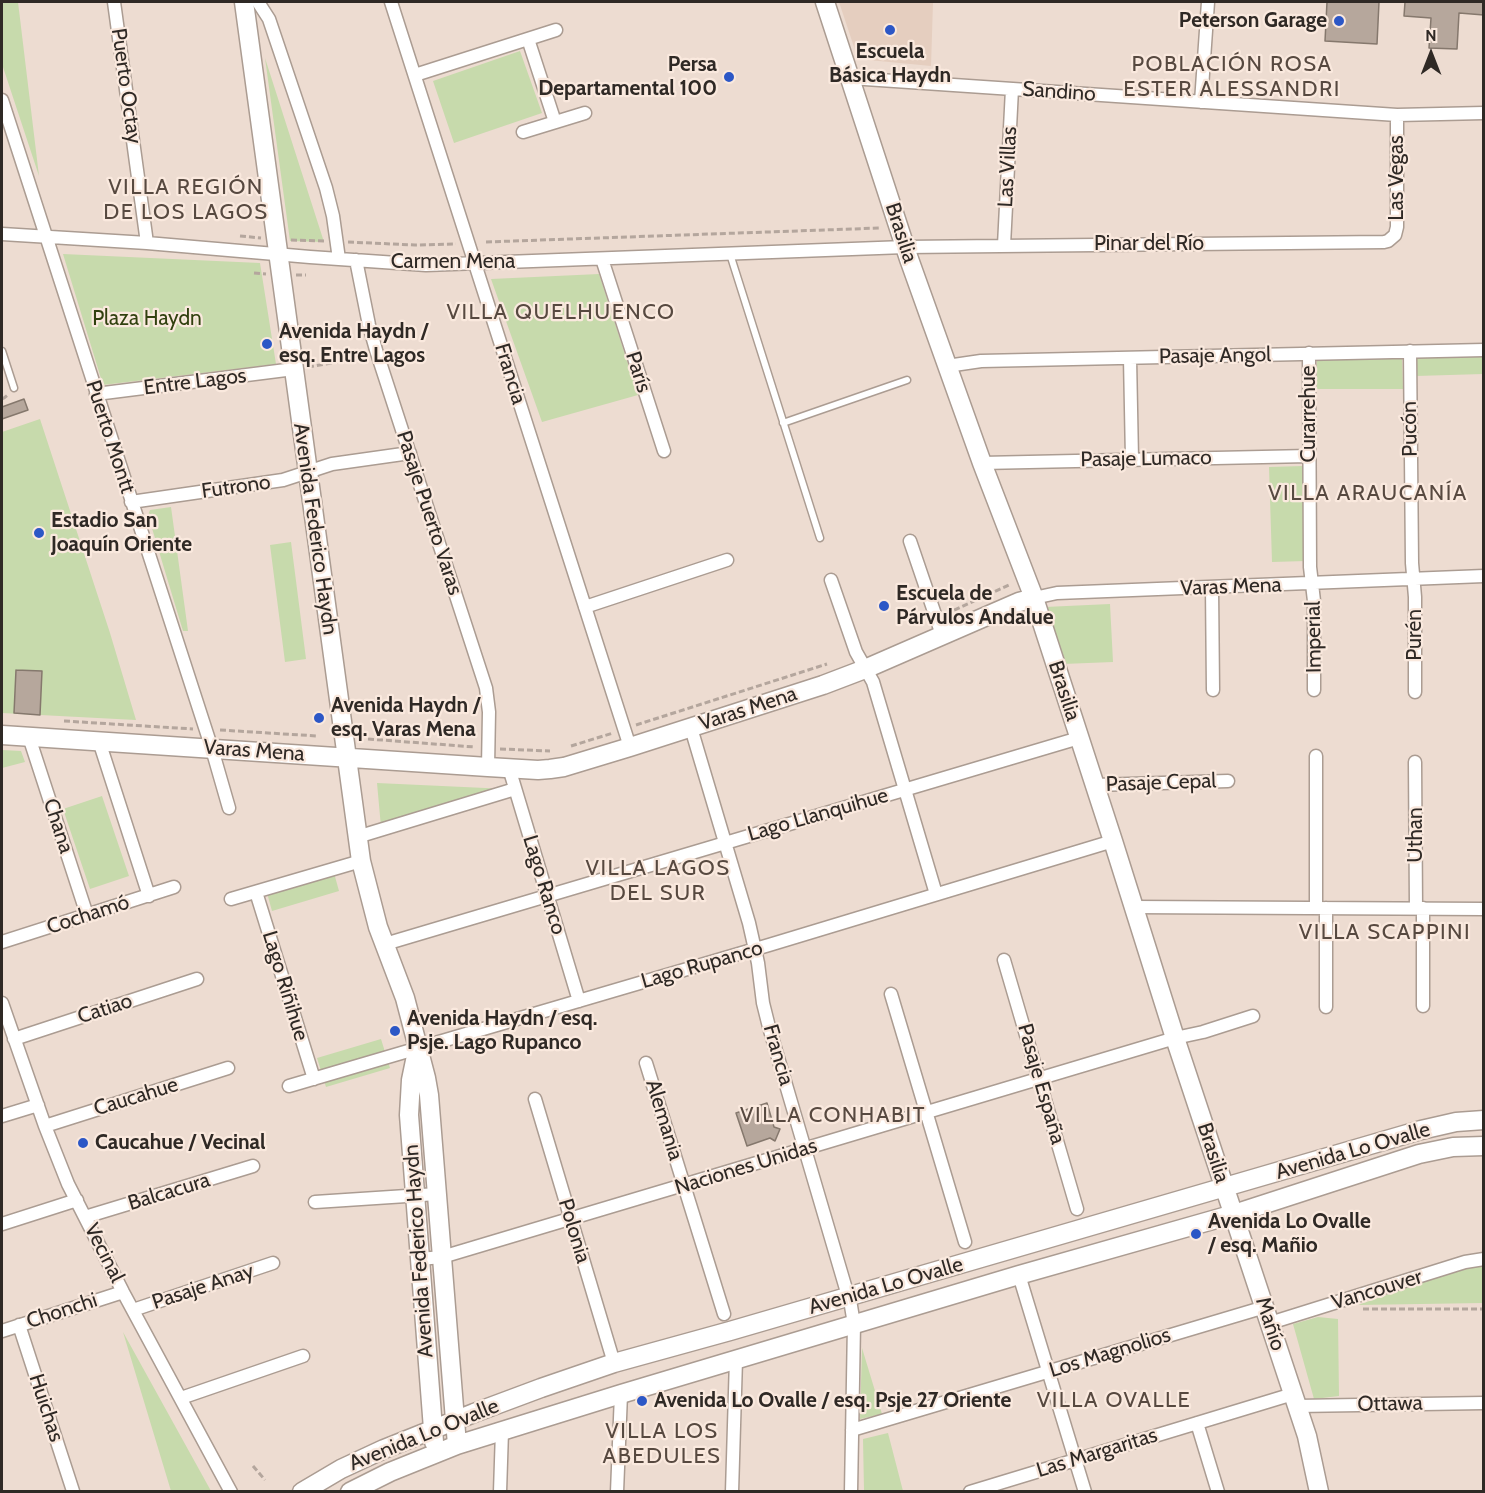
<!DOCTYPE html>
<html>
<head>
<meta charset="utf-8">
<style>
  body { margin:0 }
  #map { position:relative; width:1485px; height:1493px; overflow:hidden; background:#eddcd1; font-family:Cabin,sans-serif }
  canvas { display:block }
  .frame { position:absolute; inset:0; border:3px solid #2f2925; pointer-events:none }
  .north { position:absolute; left:1401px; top:24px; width:60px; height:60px; -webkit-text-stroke:4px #fae9de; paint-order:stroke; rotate:0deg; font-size:16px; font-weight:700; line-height:24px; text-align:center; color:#2f2925 }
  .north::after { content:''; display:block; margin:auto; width:21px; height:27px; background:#2f2925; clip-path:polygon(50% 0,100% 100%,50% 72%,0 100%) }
</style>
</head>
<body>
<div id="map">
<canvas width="1485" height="1493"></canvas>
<div class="frame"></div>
<div class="north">N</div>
</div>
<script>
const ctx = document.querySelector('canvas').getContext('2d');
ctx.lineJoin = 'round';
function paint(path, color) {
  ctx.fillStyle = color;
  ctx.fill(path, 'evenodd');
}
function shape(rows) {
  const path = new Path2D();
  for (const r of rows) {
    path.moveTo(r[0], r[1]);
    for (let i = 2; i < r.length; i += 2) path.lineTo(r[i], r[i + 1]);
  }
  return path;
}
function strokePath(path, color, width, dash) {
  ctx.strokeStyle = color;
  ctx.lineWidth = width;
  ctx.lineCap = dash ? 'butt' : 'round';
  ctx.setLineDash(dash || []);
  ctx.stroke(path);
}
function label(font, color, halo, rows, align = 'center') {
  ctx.font = font + ' Cabin,sans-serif';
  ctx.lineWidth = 4.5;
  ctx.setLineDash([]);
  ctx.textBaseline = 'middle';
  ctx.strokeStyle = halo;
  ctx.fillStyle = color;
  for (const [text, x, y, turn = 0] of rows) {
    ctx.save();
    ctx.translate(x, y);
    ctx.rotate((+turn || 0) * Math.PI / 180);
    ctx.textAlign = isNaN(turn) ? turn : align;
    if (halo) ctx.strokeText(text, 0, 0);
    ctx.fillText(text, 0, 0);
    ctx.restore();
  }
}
paint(shape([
  [839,2,933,2,931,66,858,59]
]), '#e5cebf');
paint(shape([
  [2,2,18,2,39,176,2,64],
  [520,51,542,113,454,143,433,81],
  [265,58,324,242,290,241],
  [63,254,260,263,276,364,103,385],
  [599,274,638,395,542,422,491,279],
  [1483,354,1483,374,1416,376,1416,356],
  [1317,358,1402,358,1403,389,1317,389],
  [40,419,110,633,136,720,2,713,2,432],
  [1303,466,1306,561,1272,562,1269,467],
  [171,507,188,631,183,631,148,515,150,510],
  [291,542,306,659,285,662,270,545],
  [1110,604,1113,662,1063,664,1045,607],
  [2,750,21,751,25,762,2,768],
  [377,783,507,789,381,827],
  [102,796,129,876,90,889,63,809],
  [334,873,339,891,272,911,267,893],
  [381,1039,390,1068,326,1087,317,1058],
  [1466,1267,1483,1267,1483,1303,1358,1305],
  [1318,1317,1338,1319,1339,1396,1314,1399,1293,1324],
  [123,1332,211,1491,171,1491],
  [862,1348,882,1414,860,1419],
  [888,1433,903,1491,864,1490,863,1439]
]), '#c7daac');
const building = shape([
  [1327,2,1379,2,1377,44,1325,41,1327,2],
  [1405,2,1484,2,1484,15,1459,13,1457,49,1429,48,1431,18,1404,16,1405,2],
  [24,399,28,410,2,419,2,407,24,399],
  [16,670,42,671,40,715,14,713,16,670],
  [767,1103,774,1127,780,1129,775,1141,770,1138,747,1146,736,1113,767,1103]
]);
paint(building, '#b6a79c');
strokePath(building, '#85786d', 1.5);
const lane = shape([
  [730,254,820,538],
  [2,351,14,388],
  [783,423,907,380]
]);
const street = shape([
  [114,2,147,243],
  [258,2,269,19,326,188,333,216,339,259],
  [391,2,630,747],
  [528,39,555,122],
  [415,75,556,30],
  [850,78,1397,115,1484,113],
  [2,100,212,749,229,808],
  [1201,102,1208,2],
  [523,132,585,113],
  [2,234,147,243,310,257,426,265,905,247,1384,242,1388,241,1395,235,1397,227,1397,115],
  [1004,245,1012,89],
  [602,259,664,451],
  [356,260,369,325,376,350,486,688,489,712,488,767],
  [1410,351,1412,563,1415,597,1415,692],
  [1309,353,1310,567,1314,601,1314,690],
  [1130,358,1132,459],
  [947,366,981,361,1484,350],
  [96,394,294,369],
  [982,463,1309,456],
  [131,502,283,480,332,464,410,453],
  [910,541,942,635],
  [831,580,856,652,873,682,936,894],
  [1212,588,1213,690],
  [1034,598,1057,593,1484,576],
  [585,607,727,560],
  [691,728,749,923,758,963,763,1003,769,1027,851,1306,854,1324,851,1492],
  [29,737,87,915],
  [99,741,149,896],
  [1316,756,1316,908],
  [1415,762,1416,908],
  [509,768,579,1001],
  [1095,785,1228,781],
  [357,837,515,789],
  [256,892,314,1079],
  [231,899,361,861],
  [1134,907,1484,909],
  [1326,908,1326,1007],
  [2,942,174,887],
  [385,944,1079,738],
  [1004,960,1077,1209],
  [891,994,965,1242],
  [2,1003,45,1126,68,1184,123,1292,231,1492],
  [1423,1006,1423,908],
  [14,1039,197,979],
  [646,1063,724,1314],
  [289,1086,769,945,1113,841],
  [535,1099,614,1363],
  [2,1116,38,1105],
  [45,1126,228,1068],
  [315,1202,437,1194],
  [85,1217,253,1166],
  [2,1224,77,1200],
  [420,1259,442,1257,1175,1038,1203,1032,1253,1016],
  [1019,1275,1085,1492],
  [133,1310,273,1263],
  [1270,1323,1465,1262,1484,1259],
  [19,1325,73,1491],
  [2,1331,123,1292],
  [181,1398,303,1356],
  [1297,1406,1484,1403],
  [1197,1423,1218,1492],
  [852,1430,1265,1307],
  [500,1492,502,1431],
  [617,1492,621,1394],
  [732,1492,736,1359],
  [970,1492,1293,1394]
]);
const secondary = shape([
  [244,2,361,861,378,927,405,998,426,1078,429,1095,457,1445],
  [825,2,909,259,982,463,1034,598,1113,841,1175,1038,1307,1436,1319,1492],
  [2,735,488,767,538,770,550,769,564,767,630,747,823,685,865,669,1019,602,1034,598],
  [417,1051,411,1080,409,1115,434,1442],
  [302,1492,341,1469,384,1449,474,1413,541,1388,614,1363,730,1331,1421,1130,1456,1122,1484,1120],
  [350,1492,390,1472,457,1445,621,1394,1019,1275,1234,1214,1419,1154,1453,1147,1484,1146]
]);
strokePath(lane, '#ab9c92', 9);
strokePath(street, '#ab9c92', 15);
strokePath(secondary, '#ab9c92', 21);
strokePath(shape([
  [240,236,261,238],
  [291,240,324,241],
  [348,242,415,245,456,244],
  [486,242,880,228],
  [254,273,266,274],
  [296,275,306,275],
  [308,367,366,357],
  [2,399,4,398,9,394],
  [946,614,1011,584],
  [64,721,193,729],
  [636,725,827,664],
  [220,730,317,736],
  [368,739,475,747],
  [571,746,613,733],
  [500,749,550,751],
  [1363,1309,1484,1309],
  [253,1466,265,1480]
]), '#b4a69d', 3, [6, 3]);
strokePath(lane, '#fff', 6);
strokePath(street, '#fff', 12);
strokePath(secondary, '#fff', 18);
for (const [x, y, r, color] of [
  [1339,21,6,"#2c57c6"],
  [890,30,6,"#2c57c6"],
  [729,77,6,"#2c57c6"],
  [267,344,6,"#2c57c6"],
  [39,533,6,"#2c57c6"],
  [884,606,6,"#2c57c6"],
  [319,718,6,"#2c57c6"],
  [395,1031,6,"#2c57c6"],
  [83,1143,6,"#2c57c6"],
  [1196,1234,6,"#2c57c6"],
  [642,1401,6,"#2c57c6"]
]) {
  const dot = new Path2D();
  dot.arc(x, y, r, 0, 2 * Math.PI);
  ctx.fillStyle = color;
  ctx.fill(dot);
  strokePath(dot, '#fae9de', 2);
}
label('bold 21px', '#2f2925', '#fae9de', [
  ["Peterson Garage",1327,21,"right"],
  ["Escuela",890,52,"center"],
  ["Básica Haydn",890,76,"center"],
  ["Persa",717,65,"right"],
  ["Departamental 100",717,89,"right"],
  ["Avenida Haydn /",279,332],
  ["esq. Entre Lagos",279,356],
  ["Estadio San",51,521],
  ["Joaquín Oriente",51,545],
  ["Escuela de",896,594],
  ["Párvulos Andalue",896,618],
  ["Avenida Haydn /",331,706],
  ["esq. Varas Mena",331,730],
  ["Avenida Haydn / esq.",407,1019],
  ["Psje. Lago Rupanco",407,1043],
  ["Caucahue / Vecinal",95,1143],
  ["Avenida Lo Ovalle",1208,1222],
  ["/ esq. Mañio",1208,1246],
  ["Avenida Lo Ovalle / esq. Psje 27 Oriente",654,1401]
], 'left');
label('21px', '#2f2925', '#fae9de', [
  ["Puerto Octay",126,86,82],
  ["Sandino",1059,92,4],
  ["Las Villas",1008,167,-87],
  ["Las Vegas",1397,178,-90],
  ["Brasilia",901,233,72],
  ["Pinar del Río",1149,244],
  ["Carmen Mena",453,262],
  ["Pasaje Angol",1215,356,-1],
  ["París",638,372,72],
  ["Francia",510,374,73],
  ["Entre Lagos",195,382,-7],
  ["Curarrehue",1309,414,-90],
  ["Pucón",1410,429,-91],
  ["Puerto Montt",110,437,72],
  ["Pasaje Lumaco",1146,459,-1],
  ["Futrono",236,487,-8],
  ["Pasaje Puerto Varas",429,513,72],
  ["Avenida Federico Haydn",315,529,82],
  ["Varas Mena",1231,587,-2],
  ["Purén",1415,635,-90],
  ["Imperial",1314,637,-91],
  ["Brasilia",1064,691,72],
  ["Varas Mena",748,709,-18],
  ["Varas Mena",254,751,4],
  ["Pasaje Cepal",1161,783,-2],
  ["Lago Llanquihue",818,815,-16],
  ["Chana",58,826,72],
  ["Uthan",1416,835,-90],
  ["Lago Ranco",544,885,73],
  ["Cochamó",88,915,-18],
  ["Lago Rupanco",702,965,-16],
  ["Lago Riñihue",285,986,73],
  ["Catiao",105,1009,-18],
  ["Francia",778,1055,74],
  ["Pasaje España",1041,1084,74],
  ["Caucahue",136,1097,-17],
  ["Alemania",664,1120,73],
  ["Avenida Lo Ovalle",1353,1151,-16],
  ["Brasilia",1213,1153,72],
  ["Naciones Unidas",746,1167,-17],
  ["Balcacura",169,1192,-17],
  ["Polonia",574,1231,73],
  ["Avenida Federico Haydn",419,1251,-94],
  ["Vecinal",104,1253,63],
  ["Avenida Lo Ovalle",886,1286,-16],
  ["Pasaje Anay",203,1287,-18],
  ["Vancouver",1377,1290,-17],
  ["Chonchi",62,1311,-18],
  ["Mañío",1270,1324,72],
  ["Los Magnolios",1110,1353,-17],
  ["Ottawa",1390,1404,-1],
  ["Huichas",46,1408,72],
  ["Avenida Lo Ovalle",424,1435,-22],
  ["Las Margaritas",1097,1453,-17]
]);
label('21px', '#31410f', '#fae9de', [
  ["Plaza Haydn",147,319]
]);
ctx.letterSpacing = '1.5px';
label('22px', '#574940', '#fae9de', [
  ["POBLACIÓN ROSA",1232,65],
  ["ESTER ALESSANDRI",1232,90],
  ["VILLA REGIÓN",186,188],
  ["DE LOS LAGOS",186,213],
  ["VILLA QUELHUENCO",561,313],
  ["VILLA ARAUCANÍA",1368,494],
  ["VILLA LAGOS",658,869],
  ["DEL SUR",658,894],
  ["VILLA SCAPPINI",1385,933],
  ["VILLA CONHABIT",833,1116],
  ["VILLA OVALLE",1114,1401],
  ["VILLA LOS",662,1432],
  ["ABEDULES",662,1457]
]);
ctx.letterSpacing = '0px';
</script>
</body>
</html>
